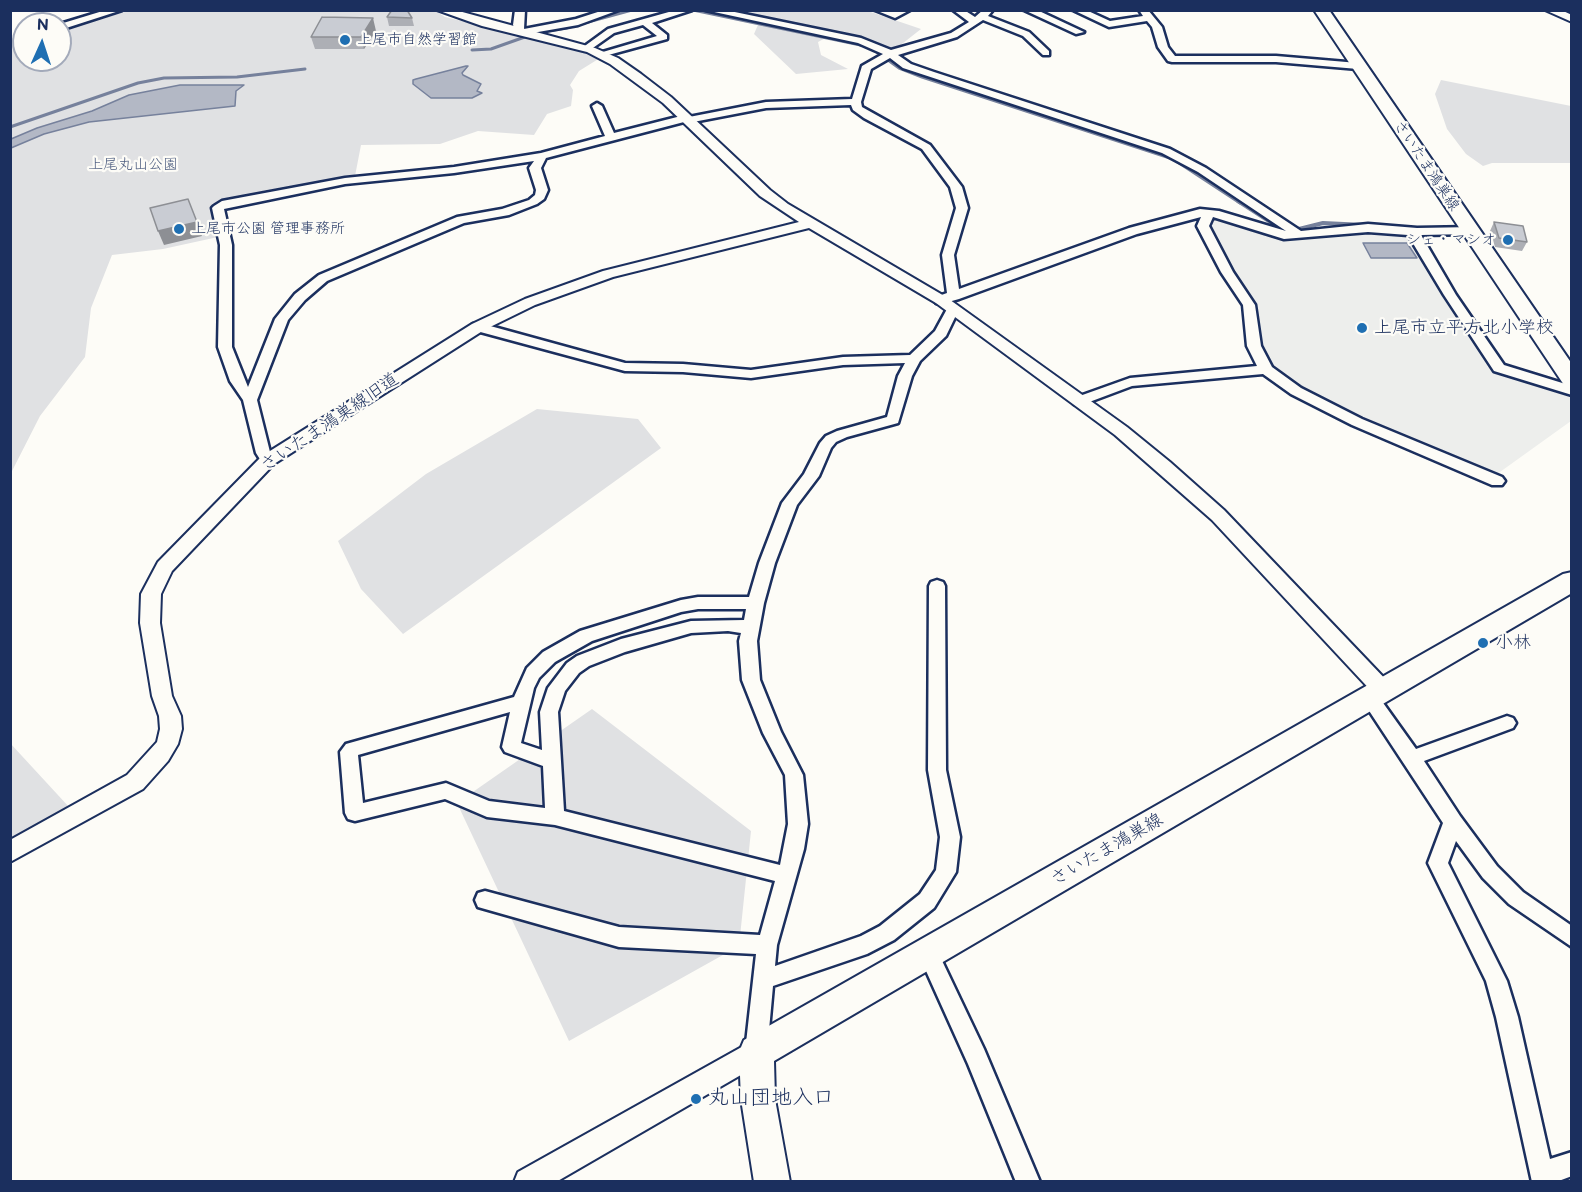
<!DOCTYPE html>
<html>
<head>
<meta charset="utf-8">
<style>
  body { margin:0 }
  #map { position:relative; width:1582px; height:1192px; overflow:hidden; background:#fdfcf7; font-family:"Balsamiq Sans",sans-serif }
  canvas { display:block }
  .frame { position:absolute; inset:0; border:12px solid #1b2f5e; pointer-events:none }
  .north { position:absolute; left:12px; top:12px; width:60px; height:60px; box-sizing:border-box; background:#fdfcf7; border:2px solid #a3aaba; border-radius:50%; rotate:3deg; font-size:16px; font-weight:700; line-height:24px; text-align:center; color:#1b2f5e }
  .north::after { content:''; display:block; margin:auto; width:21px; height:27px; background:#1f6fb2; clip-path:polygon(50% 0,100% 100%,50% 72%,0 100%) }
</style>
</head>
<body>
<div id="map">
<canvas width="1582" height="1192"></canvas>
<div class="frame"></div>
<div class="north">N</div>
</div>
<script>
const ctx = document.querySelector('canvas').getContext('2d');
ctx.lineJoin = 'round';
function paint(path, color) {
  ctx.fillStyle = color;
  ctx.fill(path, 'evenodd');
}
function shape(rows) {
  const path = new Path2D();
  for (const r of rows) {
    path.moveTo(r[0], r[1]);
    for (let i = 2; i < r.length; i += 2) path.lineTo(r[i], r[i + 1]);
  }
  return path;
}
function strokePath(path, color, width, dash) {
  ctx.strokeStyle = color;
  ctx.lineWidth = width;
  ctx.lineCap = dash ? 'butt' : 'round';
  ctx.setLineDash(dash || []);
  ctx.stroke(path);
}
function label(font, color, halo, rows, align = 'center') {
  ctx.font = font + ' "Balsamiq Sans","Klee One",sans-serif';
  ctx.lineWidth = 4.5;
  ctx.setLineDash([]);
  ctx.textBaseline = 'middle';
  ctx.strokeStyle = halo;
  ctx.fillStyle = color;
  for (const [text, x, y, turn = 0] of rows) {
    ctx.save();
    ctx.translate(x, y);
    ctx.rotate((+turn || 0) * Math.PI / 180);
    ctx.textAlign = isNaN(turn) ? turn : align;
    if (halo) ctx.strokeText(text, 0, 0);
    ctx.fillText(text, 0, 0);
    ctx.restore();
  }
}
paint(shape([
  [1221,219,1272,236,1290,239,1313,239,1371,232,1401,234,1410,237,1496,373,1571,397,1571,421,1493,477,1359,421,1271,371,1257,349,1255,306,1234,276,1207,228,1211,220]
]), '#edeeec');
paint(shape([
  [434,10,445,17,568,46,600,58,579,71,570,85,573,90,571,106,547,114,534,135,478,131,440,144,361,145,355,176,212,204,218,237,163,249,112,255,91,308,85,357,40,416,11,473,11,38,24,38,24,60,60,60,60,31,128,11],
  [726,11,868,11,921,29,893,51,835,33,818,42,821,55,848,69,796,74,754,34,761,18],
  [1441,80,1571,106,1571,163,1492,163,1483,166,1466,154,1447,129,1435,94],
  [537,409,638,419,661,448,403,634,361,589,338,541,426,474],
  [592,709,751,831,739,946,569,1041,457,803],
  [10,743,69,807,11,843,10,843]
]), '#e0e1e3');
const water = shape([
  [466,66,468,66,462,73,463,75,481,84,477,91,482,93,472,98,431,98,413,84,413,80,416,79,466,66],
  [180,85,244,85,236,91,235,106,89,122,44,134,11,148,11,139,37,128,92,111,129,95,180,85],
  [1363,243,1407,243,1417,258,1371,258,1363,243]
]);
paint(water, '#b3b8c5');
strokePath(water, '#76819c', 1.5);
strokePath(shape([
  [693,10,870,47,899,68,922,77,1173,159,1240,203],
  [472,50,491,49,536,33,566,28,632,10],
  [10,127,138,83,164,78,237,77,305,69]
]), '#76819c', 3);
strokePath(shape([
  [1238,201,1275,225,1282,226],
  [1391,226,1419,229],
  [1293,228,1299,229,1323,223,1365,225]
]), '#76819c', 4);
const minor = shape([
  [106,10,122,10,60,30,60,24,106,10],
  [515,10,525,10,524,29,576,19,604,10,619,10,578,25,521,35,518,34,513,25,515,10],
  [676,10,692,10,652,23,667,35,667,39,601,57,596,54,657,36,643,25,614,33,590,50,582,48,608,29,676,10],
  [705,10,725,10,861,38,891,50,951,33,969,22,953,10,964,10,975,17,983,10,993,10,988,16,1029,32,1049,51,1049,55,1043,55,1023,36,983,20,957,37,898,55,911,64,934,72,1170,149,1206,168,1301,231,1368,224,1417,228,1474,227,1474,233,1470,234,1421,235,1456,295,1504,365,1572,386,1572,395,1494,371,1444,295,1408,235,1368,232,1284,239,1213,217,1209,226,1233,272,1255,305,1261,346,1272,367,1301,388,1362,419,1502,477,1505,481,1502,485,1492,485,1352,425,1291,394,1263,374,1132,386,1084,404,1074,404,1072,401,1074,398,1130,378,1257,366,1247,346,1243,305,1221,272,1197,226,1201,217,1137,234,959,299,941,304,936,303,935,300,936,297,947,293,942,255,956,208,950,187,922,149,864,118,853,110,851,105,766,108,688,123,684,122,546,158,541,168,548,190,544,199,537,204,509,215,464,223,327,281,305,300,288,320,257,400,270,452,275,460,273,464,263,464,256,453,243,400,230,381,218,347,220,245,212,208,214,206,222,201,345,178,454,167,541,153,605,136,592,106,597,103,602,106,614,133,685,115,689,117,766,102,852,99,862,66,883,54,858,43,705,10],
  [890,58,903,68,1162,153,1198,172,1286,231,1219,211,1200,209,1129,228,959,289,954,255,968,208,962,187,930,145,862,107,861,102,871,69,890,58],
  [534,161,529,168,536,190,535,195,529,200,502,209,457,217,319,275,295,294,275,319,248,387,232,347,232,245,224,209,345,184,454,173,534,161],
  [875,10,894,12,910,10,895,18,875,10],
  [1024,10,1037,10,1084,32,1076,34,1024,10],
  [1073,10,1086,10,1110,21,1143,16,1139,10,1148,10,1162,27,1168,47,1175,56,1276,56,1358,63,1363,66,1358,69,1276,62,1172,62,1168,61,1158,47,1152,27,1147,21,1109,27,1073,10],
  [953,305,959,309,946,336,920,361,912,376,898,423,847,437,836,442,831,448,819,476,797,505,775,563,764,603,757,641,760,680,781,732,803,775,808,824,804,849,777,945,775,966,861,936,880,926,920,894,936,870,940,837,928,770,929,586,931,582,937,580,943,582,945,586,946,770,960,837,956,872,934,908,894,940,867,954,773,986,767,1052,764,1060,756,1063,748,1060,745,1052,756,954,619,947,485,909,478,907,475,900,478,893,485,891,619,927,760,935,775,881,555,825,487,817,445,799,355,821,348,819,345,813,340,752,346,744,514,697,527,668,543,652,580,631,681,600,698,597,749,597,759,563,782,503,804,474,820,443,826,436,837,431,887,417,898,376,905,363,843,365,751,378,683,372,625,371,473,330,471,327,473,324,483,324,625,363,683,364,751,370,843,357,910,355,935,331,947,309,953,305],
  [698,609,746,609,744,620,691,621,621,639,577,656,567,663,548,688,540,712,542,750,521,743,534,688,539,678,555,662,592,641,681,612,698,609],
  [728,631,741,633,739,641,742,680,763,733,785,775,788,824,780,865,564,811,558,712,565,691,579,673,589,666,625,652,691,633,728,631],
  [510,712,502,747,505,752,543,766,545,808,489,801,446,783,363,803,358,755,510,712],
  [1370,691,1376,693,1416,749,1507,716,1513,718,1516,723,1513,728,1424,761,1460,816,1497,866,1523,892,1572,926,1572,947,1509,904,1483,878,1456,841,1448,863,1507,981,1518,1017,1550,1159,1572,1152,1572,1176,1556,1182,1532,1182,1496,1017,1486,981,1428,863,1443,823,1364,703,1361,698,1364,693,1370,691],
  [928,943,935,946,984,1049,1040,1182,1016,1182,968,1064,918,953,921,946,928,943]
]);
const tertiary = shape([
  [437,10,455,10,595,48,618,58,641,74,671,97,770,190,788,204,946,297,1127,427,1170,462,1224,510,1390,684,1393,690,1390,696,1383,698,1376,696,1212,520,1115,435,936,303,809,228,613,277,535,305,484,330,274,464,172,571,161,594,160,623,172,696,181,716,182,729,178,744,168,761,143,789,10,862,10,840,127,775,157,742,160,729,159,716,152,696,140,623,141,594,158,562,262,456,472,324,525,299,603,271,799,222,760,196,663,103,610,64,587,52,482,26,437,10],
  [1545,10,1561,10,1572,15,1572,22,1545,10],
  [756,1039,765,1043,769,1052,765,1061,556,1182,514,1182,518,1172,756,1039]
]);
const primary = shape([
  [1314,10,1329,10,1572,364,1572,387,1564,385,1314,10],
  [1572,572,1572,593,774,1061,775,1099,790,1182,754,1182,741,1099,739,1052,744,1040,1563,574,1572,572]
]);
strokePath(minor, '#1b2f5e', 5);
strokePath(tertiary, '#1b2f5e', 4);
strokePath(primary, '#1b2f5e', 4);
paint(minor, '#fdfcf7');
paint(tertiary, '#fdfcf7');
paint(primary, '#fdfcf7');
paint(shape([
  [387,17,412,18,414,26,389,26],
  [376,31,364,49,315,49,311,37],
  [1494,222,1527,242,1522,251,1495,247,1490,231]
]), '#adafb5');
paint(shape([
  [373,18,376,31,364,49,361,37],
  [188,199,202,236,164,245,158,231]
]), '#8d8f94');
const building = shape([
  [392,10,407,10,412,18,387,17,392,10],
  [322,17,373,18,361,37,311,37,322,17],
  [188,199,197,222,158,231,150,208,188,199],
  [1494,222,1523,226,1527,242,1499,238,1494,222]
]);
paint(building, '#c9ccd3');
strokePath(building, '#8d8f94', 1.5);
for (const [x, y, r, color] of [
  [345,40,6,"#1f6fb2"],
  [179,229,6,"#1f6fb2"],
  [1508,240,6,"#1f6fb2"],
  [1362,328,6,"#1f6fb2"],
  [1483,643,6,"#1f6fb2"],
  [696,1099,6,"#1f6fb2"]
]) {
  const dot = new Path2D();
  dot.arc(x, y, r, 0, 2 * Math.PI);
  ctx.fillStyle = color;
  ctx.fill(dot);
  strokePath(dot, '#fdfcf7', 2);
}
label('15px', '#1b2f5e', '#fdfcf7', [
  ["上尾市自然学習館",357,40],
  ["上尾市公園 管理事務所",191,229],
  ["シェ・マシオ",1496,240,"right"]
], 'left');
label('15px', '#4c5c7f', '#fdfcf7', [
  ["上尾丸山公園",133,165]
]);
label('15px', '#1b2f5e', '#fdfcf7', [
  ["さいたま鴻巣線",1426,166,56]
]);
label('18px', '#1b2f5e', '#fdfcf7', [
  ["上尾市立平方北小学校",1374,328],
  ["小林",1495,643]
], 'left');
label('18px', '#1b2f5e', '#fdfcf7', [
  ["さいたま鴻巣線旧道",330,423,-34],
  ["さいたま鴻巣線",1107,850,-30]
]);
label('21px', '#1b2f5e', '#fdfcf7', [
  ["丸山団地入口",708,1099]
], 'left');
</script>
</body>
</html>
